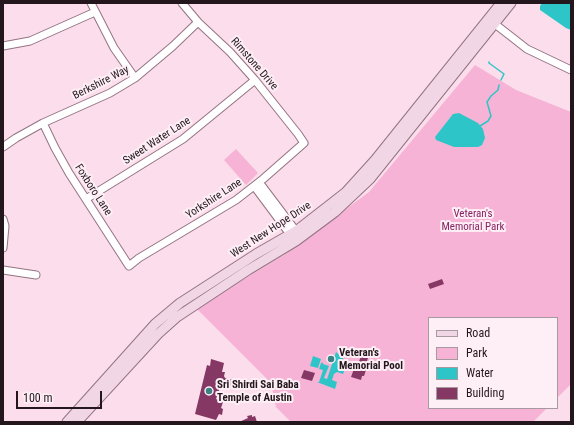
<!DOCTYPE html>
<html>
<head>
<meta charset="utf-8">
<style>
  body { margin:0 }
  #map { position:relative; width:574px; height:425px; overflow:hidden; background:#fbddeb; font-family:"Roboto Condensed",sans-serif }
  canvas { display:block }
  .frame { position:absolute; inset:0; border:4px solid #23171d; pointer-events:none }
  .legend { position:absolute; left:428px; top:317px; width:130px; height:92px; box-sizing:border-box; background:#feeff6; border:1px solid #a6999f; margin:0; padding:5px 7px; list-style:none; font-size:12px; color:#23171d }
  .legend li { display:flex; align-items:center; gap:8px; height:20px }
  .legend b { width:20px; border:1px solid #a6999f }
  .scale { position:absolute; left:16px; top:391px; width:86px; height:18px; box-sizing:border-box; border:2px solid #23171d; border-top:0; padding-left:5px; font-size:12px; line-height:14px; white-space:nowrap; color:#23171d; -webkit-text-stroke:3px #feeff6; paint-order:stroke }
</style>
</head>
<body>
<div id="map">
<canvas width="574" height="425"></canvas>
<div class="frame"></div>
<ul class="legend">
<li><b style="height:5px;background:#f1d6e5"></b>Road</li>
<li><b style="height:11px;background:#f6b3d5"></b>Park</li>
<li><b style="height:11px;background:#2ec5c9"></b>Water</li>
<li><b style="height:11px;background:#863865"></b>Building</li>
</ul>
<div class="scale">100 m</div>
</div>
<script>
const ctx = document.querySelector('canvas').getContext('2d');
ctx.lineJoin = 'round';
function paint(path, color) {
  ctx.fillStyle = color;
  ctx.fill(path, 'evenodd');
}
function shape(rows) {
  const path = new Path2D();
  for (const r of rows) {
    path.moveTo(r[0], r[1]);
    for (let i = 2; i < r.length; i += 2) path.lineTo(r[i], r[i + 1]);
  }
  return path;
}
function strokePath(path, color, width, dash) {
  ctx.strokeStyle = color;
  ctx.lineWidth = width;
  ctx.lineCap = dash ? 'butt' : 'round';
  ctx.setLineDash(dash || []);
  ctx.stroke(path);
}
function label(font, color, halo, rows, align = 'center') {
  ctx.font = font + ' "Roboto Condensed",sans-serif';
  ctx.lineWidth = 4;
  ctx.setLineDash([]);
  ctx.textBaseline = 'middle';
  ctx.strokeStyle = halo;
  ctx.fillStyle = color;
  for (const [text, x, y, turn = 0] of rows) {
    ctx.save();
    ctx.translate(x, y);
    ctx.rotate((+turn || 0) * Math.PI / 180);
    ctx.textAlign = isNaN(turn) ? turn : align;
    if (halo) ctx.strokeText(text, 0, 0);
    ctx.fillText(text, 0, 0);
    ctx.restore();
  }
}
paint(shape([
  [475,65,516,90,571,112,571,384,557,398,557,318,429,318,429,408,547,408,533,422,291,422,276,407,271,383,196,308,284,255,369,192],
  [236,149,258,173,246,185,224,160]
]), '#f6b3d5');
paint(shape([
  [542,3,571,3,571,30,566,28,540,10,540,6],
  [459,113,478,123,483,129,485,138,482,145,478,147,454,147,436,140,435,137,453,114],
  [336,352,343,358,345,369,343,374,337,372,334,374,332,380,337,382,335,389,317,382,319,382,323,370,319,369,321,363,322,363,323,362,323,364,329,366,324,378,327,379],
  [313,356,321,359,318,368,310,366]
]), '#2ec5c9');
strokePath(shape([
  [489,62,489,63,504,74,501,80],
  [480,126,488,121,491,116,487,102,491,96,498,90,499,85]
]), '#2ec5c9', 1.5);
paint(shape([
  [442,279,444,284,430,289,428,284],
  [361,356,368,358,364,370,366,370,364,376,362,376,361,380,351,377,355,366,357,367],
  [211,359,224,363,222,372,225,372,224,376,225,378,242,382,240,389,223,384,221,385,216,399,223,402,221,408,223,409,222,415,219,414,216,420,195,414,207,365,210,366],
  [304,370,315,373,312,381,301,378],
  [252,415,252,417,255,416,257,422,239,422,248,418,247,416]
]), '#863865');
const minor = shape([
  [91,3,114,48,135,78],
  [495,24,527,49,571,70],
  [3,46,30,41,95,12],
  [43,123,55,148,69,173,129,266,139,258,236,200,263,179,304,143,298,134,255,80,230,52,198,22,182,3],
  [3,147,16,138,43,123,110,93,135,78,173,46,198,22],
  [259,182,296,231,296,235],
  [254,186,292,237],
  [86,199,183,139,255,80],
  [3,219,5,226,3,248],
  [3,270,36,275]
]);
const secondary = shape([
  [67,422,155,324,180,303,256,254,296,231,346,192,375,160,501,3],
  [77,422,158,334,177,317,248,270,296,241,335,212,370,179,511,3]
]);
strokePath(minor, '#947383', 9);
strokePath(secondary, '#947383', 11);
strokePath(minor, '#fff', 7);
strokePath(secondary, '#f1d6e5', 9);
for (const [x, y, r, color] of [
  [331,359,4,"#3a8385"],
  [209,391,4,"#3a8385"]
]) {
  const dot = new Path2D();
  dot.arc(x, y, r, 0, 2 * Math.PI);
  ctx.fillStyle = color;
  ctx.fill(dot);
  strokePath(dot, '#feeff6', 1.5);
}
label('11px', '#23171d', '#feeff6', [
  ["Rimstone Drive",254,64,49],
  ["Berkshire Way",101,83,-27],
  ["Sweet Water Lane",157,141,-33],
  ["Foxboro Lane",93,190,57],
  ["Yorkshire Lane",214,199,-33],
  ["West New Hope Drive",271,230,-33]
]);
label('11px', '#882361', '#feeff6', [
  ["Veteran's",473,214],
  ["Memorial Park",473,227]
]);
label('bold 11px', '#23171d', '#feeff6', [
  ["Veteran's",339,353],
  ["Memorial Pool",339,366],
  ["Sri Shirdi Sai Baba",217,385],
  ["Temple of Austin",217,398]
], 'left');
</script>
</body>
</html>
